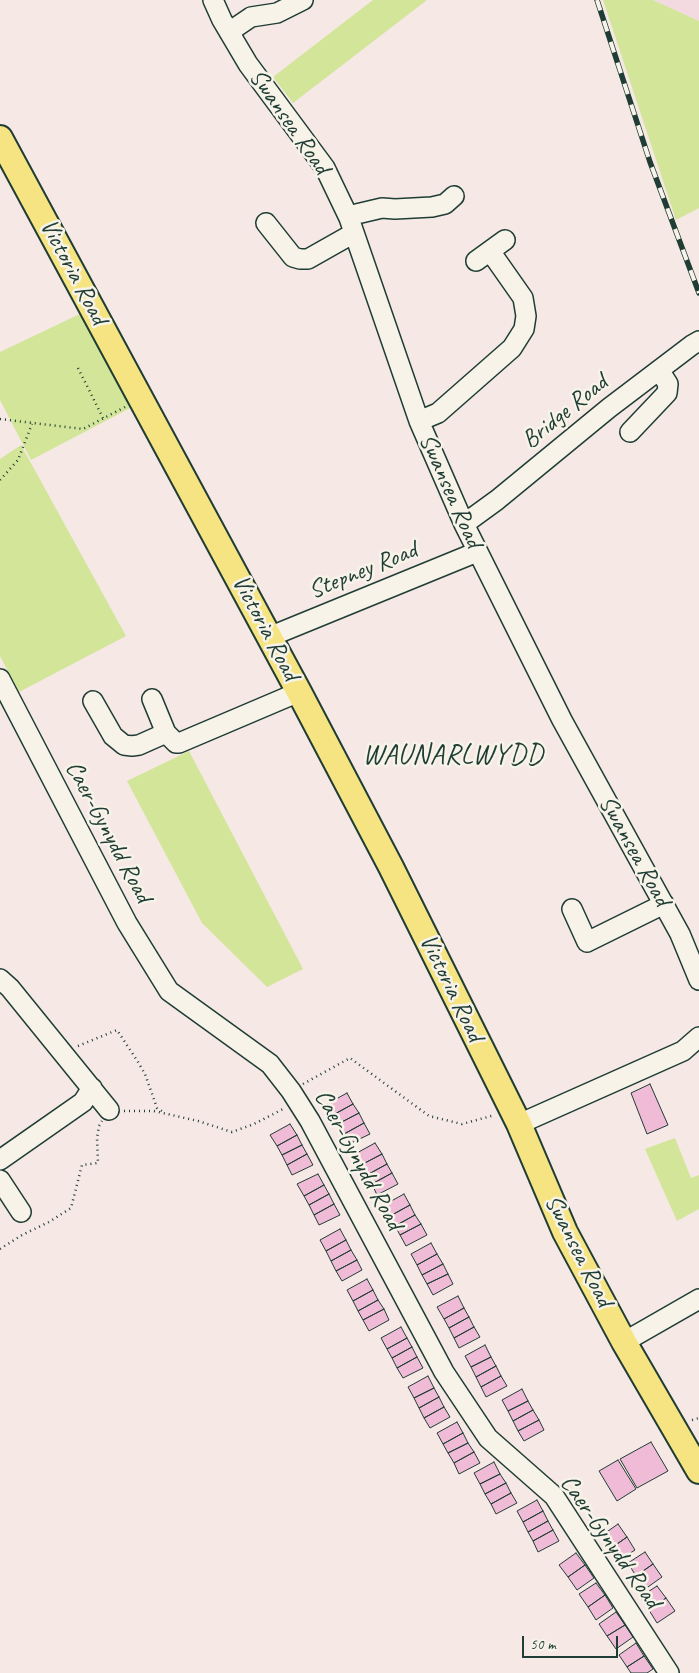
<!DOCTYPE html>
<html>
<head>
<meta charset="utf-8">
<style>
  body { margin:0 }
  #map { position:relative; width:699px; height:1673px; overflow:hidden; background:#f5e8e5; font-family:Caveat,sans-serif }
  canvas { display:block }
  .scale { position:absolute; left:522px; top:1636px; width:96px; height:22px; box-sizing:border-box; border:2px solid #1f3d34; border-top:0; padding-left:6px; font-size:15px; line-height:18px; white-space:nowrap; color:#1f3d34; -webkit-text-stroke:4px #f7f3e8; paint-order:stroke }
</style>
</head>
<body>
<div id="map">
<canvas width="699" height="1673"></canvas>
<div class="scale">50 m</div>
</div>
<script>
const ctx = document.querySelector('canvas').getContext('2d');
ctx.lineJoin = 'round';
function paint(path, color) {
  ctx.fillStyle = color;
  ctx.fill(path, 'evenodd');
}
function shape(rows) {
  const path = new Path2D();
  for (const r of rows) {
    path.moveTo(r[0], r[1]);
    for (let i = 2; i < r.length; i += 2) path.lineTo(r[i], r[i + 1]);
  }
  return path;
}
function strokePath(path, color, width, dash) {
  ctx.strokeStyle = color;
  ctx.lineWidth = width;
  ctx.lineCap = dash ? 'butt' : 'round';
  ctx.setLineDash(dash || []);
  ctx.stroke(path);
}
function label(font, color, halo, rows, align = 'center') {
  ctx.font = font + ' Caveat,sans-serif';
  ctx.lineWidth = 5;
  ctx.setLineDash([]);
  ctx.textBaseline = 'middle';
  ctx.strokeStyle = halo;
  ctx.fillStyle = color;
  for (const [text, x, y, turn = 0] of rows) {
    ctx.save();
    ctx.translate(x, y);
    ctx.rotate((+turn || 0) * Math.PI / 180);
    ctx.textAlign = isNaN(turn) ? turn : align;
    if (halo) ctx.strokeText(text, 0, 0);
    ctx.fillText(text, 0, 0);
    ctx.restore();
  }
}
paint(shape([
  [653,0,699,0,699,21]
]), '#f3dae1');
paint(shape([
  [373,0,427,0,293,103,273,77],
  [603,0,653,0,699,21,699,208,676,220],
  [84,312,134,406,31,460,0,400,0,352],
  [21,445,126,636,19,692,0,656,0,459],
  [189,751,303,969,267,987,202,923,127,781],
  [675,1138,691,1178,699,1175,699,1209,677,1221,645,1149]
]), '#d3e599');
const building = shape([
  [650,1084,668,1125,647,1134,631,1093,650,1084],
  [347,1093,353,1104,333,1115,327,1104,347,1093],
  [353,1104,359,1113,338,1124,333,1115,353,1104],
  [359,1113,364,1123,344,1134,338,1124,359,1113],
  [364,1123,370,1134,349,1144,344,1134,364,1123],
  [290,1124,297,1135,277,1146,270,1135,290,1124],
  [297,1135,302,1145,282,1155,277,1146,297,1135],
  [375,1143,382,1154,361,1165,355,1154,375,1143],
  [302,1145,307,1154,287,1165,282,1155,302,1145],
  [307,1154,313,1165,292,1175,287,1165,307,1154],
  [382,1154,387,1164,367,1175,361,1165,382,1154],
  [387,1164,392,1173,372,1184,367,1175,387,1164],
  [392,1173,398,1184,377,1195,372,1184,392,1173],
  [318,1174,324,1185,304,1196,297,1184,318,1174],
  [324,1185,329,1194,309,1205,304,1196,324,1185],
  [329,1194,334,1204,314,1215,309,1205,329,1194],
  [404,1194,410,1205,390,1216,384,1205,404,1194],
  [334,1204,340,1215,319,1225,314,1215,334,1204],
  [410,1205,415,1215,395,1226,390,1216,410,1205],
  [415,1215,421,1224,400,1235,395,1226,415,1215],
  [421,1224,427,1235,406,1246,400,1235,421,1224],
  [340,1229,346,1240,326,1251,320,1240,340,1229],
  [346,1240,351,1250,331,1261,326,1251,346,1240],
  [431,1243,437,1254,417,1265,411,1254,431,1243],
  [351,1250,357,1260,336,1271,331,1261,351,1250],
  [437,1254,443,1264,422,1275,417,1265,437,1254],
  [357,1260,362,1270,342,1281,336,1271,357,1260],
  [443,1264,448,1274,427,1284,422,1275,443,1264],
  [448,1274,453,1284,433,1295,427,1284,448,1274],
  [367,1279,373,1290,353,1301,347,1290,367,1279],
  [373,1290,378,1300,358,1311,353,1301,373,1290],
  [458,1296,464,1308,444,1319,437,1307,458,1296],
  [378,1300,384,1309,363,1320,358,1311,378,1300],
  [464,1308,469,1317,449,1328,444,1319,464,1308],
  [384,1309,389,1320,369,1331,363,1320,384,1309],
  [469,1317,474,1327,454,1338,449,1328,469,1317],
  [401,1327,407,1338,387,1349,381,1338,401,1327],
  [474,1327,480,1337,459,1348,454,1338,474,1327],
  [407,1338,412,1347,392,1358,387,1349,407,1338],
  [485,1345,491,1357,471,1367,465,1356,485,1345],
  [412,1347,417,1357,397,1368,392,1358,412,1347],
  [417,1357,423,1368,403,1378,397,1368,417,1357],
  [491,1357,496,1366,476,1377,471,1367,491,1357],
  [496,1366,501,1376,481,1387,476,1377,496,1366],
  [428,1376,434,1388,414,1398,408,1387,428,1376],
  [501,1376,507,1386,486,1397,481,1387,501,1376],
  [434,1388,439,1397,419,1408,414,1398,434,1388],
  [522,1389,528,1401,508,1411,502,1400,522,1389],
  [439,1397,444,1407,424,1418,419,1408,439,1397],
  [528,1401,533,1410,513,1421,508,1411,528,1401],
  [444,1407,450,1417,430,1428,424,1418,444,1407],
  [533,1410,539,1420,518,1431,513,1421,533,1410],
  [539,1420,544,1430,524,1441,518,1431,539,1420],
  [457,1422,463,1433,443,1444,437,1433,457,1422],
  [463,1433,468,1443,448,1453,443,1444,463,1433],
  [651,1442,668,1471,637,1488,620,1459,651,1442],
  [468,1443,474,1452,454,1463,448,1453,468,1443],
  [474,1452,480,1463,459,1474,454,1463,474,1452],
  [618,1460,636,1489,617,1501,599,1471,618,1460],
  [494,1462,500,1474,480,1484,474,1473,494,1462],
  [500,1474,506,1483,485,1494,480,1484,500,1474],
  [506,1483,511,1493,491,1504,485,1494,506,1483],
  [511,1493,517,1503,496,1514,491,1504,511,1493],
  [537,1500,543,1511,523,1522,517,1511,537,1500],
  [543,1511,548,1521,528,1532,523,1522,543,1511],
  [548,1521,553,1530,533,1541,528,1532,548,1521],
  [618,1524,627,1537,610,1549,601,1536,618,1524],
  [553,1530,559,1541,538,1552,533,1541,553,1530],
  [627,1537,635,1550,618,1561,610,1549,627,1537],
  [645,1552,653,1564,636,1576,628,1563,645,1552],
  [576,1553,585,1565,568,1577,559,1565,576,1553],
  [653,1564,662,1577,645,1589,636,1576,653,1564],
  [585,1565,594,1578,577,1590,568,1577,585,1565],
  [596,1583,605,1595,588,1607,579,1594,596,1583],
  [657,1586,666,1598,649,1610,640,1597,657,1586],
  [605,1595,613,1608,596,1620,588,1607,605,1595],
  [666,1598,675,1611,657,1623,649,1610,666,1598],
  [616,1612,625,1625,607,1636,599,1624,616,1612],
  [625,1625,633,1637,616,1649,607,1636,625,1625],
  [636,1643,644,1656,627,1667,619,1655,636,1643],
  [644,1656,653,1669,647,1673,631,1673,627,1667,644,1656]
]);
paint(building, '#efbbd7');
strokePath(building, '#1f3d34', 1);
const minor = shape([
  [213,0,222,20,248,64,325,168,349,218,419,421,464,524,562,720,680,934,699,980],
  [229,32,251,17,277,13,303,0],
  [348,216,382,208,395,209,432,207,445,204,454,196],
  [266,223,293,257,300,259,308,259,354,233],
  [476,261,505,240],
  [419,421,438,413,512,348,524,329,526,316,523,298,490,251],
  [630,432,667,393,668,384,659,370],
  [464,524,497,500,609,408,692,345,699,341],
  [269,637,477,552],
  [0,679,127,923,169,991,270,1064,291,1091,310,1121,444,1372,488,1438,554,1496,669,1673],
  [152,699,166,733],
  [93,701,113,736,124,745,132,746,139,745,166,733,176,743,179,743,299,692],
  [572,909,587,942,664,904],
  [0,979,10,988,109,1110],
  [519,1124,683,1051,699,1037],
  [0,1160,83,1102,92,1088],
  [0,1180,21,1212],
  [624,1342,699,1299]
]);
const major = shape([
  [0,138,299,692,391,867,519,1124,565,1232,624,1342,699,1471]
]);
strokePath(minor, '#1f3d34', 22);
strokePath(major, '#1f3d34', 28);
strokePath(shape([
  [78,368,103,418],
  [0,419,83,429,125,407],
  [0,480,18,460,32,424],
  [78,1046,117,1030,138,1062,145,1074,157,1108,165,1113],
  [303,1084,350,1058,429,1116,462,1124,495,1115],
  [124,1111,154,1111,198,1121,232,1132,254,1124,285,1108],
  [0,1249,22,1235,49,1222,71,1208,82,1165,98,1163,97,1138,99,1126,102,1121],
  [692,1420,699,1418]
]), '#1f3d34', 2.5, [1, 4]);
strokePath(minor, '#f7f3e8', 19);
strokePath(major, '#f6e381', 24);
const rail = shape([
  [597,0,650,162,699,293]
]);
strokePath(rail, '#1f3d34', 5.5);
strokePath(rail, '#f7f3e8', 4, [11]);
label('25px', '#1f3d34', '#f7f3e8', [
  ["Swansea Road",289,122,55],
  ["Victoria Road",73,272,62],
  ["Bridge Road",565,412,-39],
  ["Swansea Road",450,491,66],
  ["Stepney Road",363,571,-22],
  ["Victoria Road",265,628,62],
  ["Caer-Gynydd Road",108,832,62],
  ["Swansea Road",634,851,61],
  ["Victoria Road",451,988,64],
  ["Caer-Gynydd Road",358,1160,61],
  ["Swansea Road",578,1251,63],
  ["Caer-Gynydd Road",610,1542,55]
]);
ctx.letterSpacing = '1px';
label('28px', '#1f3d34', '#f7f3e8', [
  ["WAUNARLWYDD",453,756]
]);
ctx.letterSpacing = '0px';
</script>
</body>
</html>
